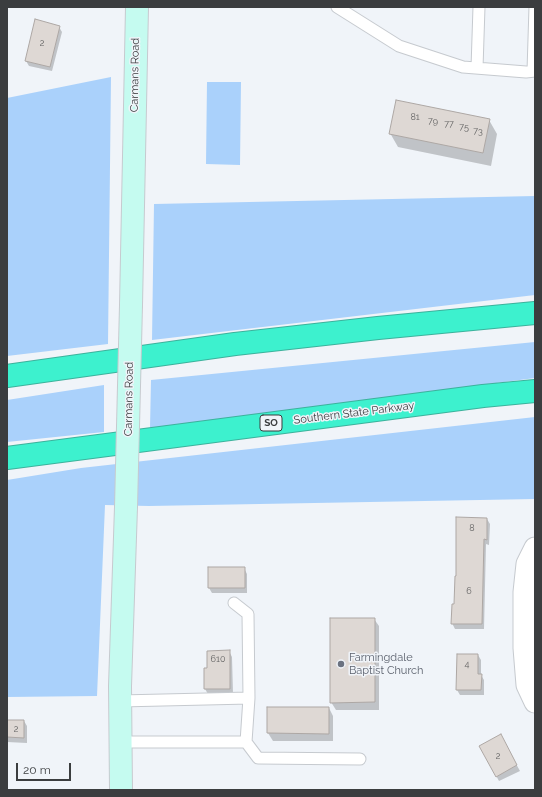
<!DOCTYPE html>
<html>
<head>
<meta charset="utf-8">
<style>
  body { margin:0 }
  #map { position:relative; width:542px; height:797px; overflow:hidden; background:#f0f4f9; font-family:Raleway,sans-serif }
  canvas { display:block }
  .frame { position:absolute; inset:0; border:8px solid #3b3d3f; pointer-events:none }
  .scale { position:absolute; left:16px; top:763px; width:55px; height:18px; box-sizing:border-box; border:2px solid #3b3d3f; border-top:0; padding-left:5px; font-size:12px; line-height:14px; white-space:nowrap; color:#3b3d3f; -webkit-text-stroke:3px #f0f4f9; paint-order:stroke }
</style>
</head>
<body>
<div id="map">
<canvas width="542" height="797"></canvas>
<div class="frame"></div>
<div class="scale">20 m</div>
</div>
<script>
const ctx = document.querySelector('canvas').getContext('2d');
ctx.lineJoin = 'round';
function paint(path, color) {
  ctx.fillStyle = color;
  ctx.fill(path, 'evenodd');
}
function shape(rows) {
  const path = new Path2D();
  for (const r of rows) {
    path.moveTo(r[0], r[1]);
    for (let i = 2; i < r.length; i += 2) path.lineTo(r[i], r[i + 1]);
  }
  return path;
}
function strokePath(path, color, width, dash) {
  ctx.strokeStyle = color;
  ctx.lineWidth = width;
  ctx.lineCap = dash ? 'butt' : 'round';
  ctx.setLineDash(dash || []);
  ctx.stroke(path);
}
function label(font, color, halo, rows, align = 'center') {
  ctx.font = font + ' Raleway,sans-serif';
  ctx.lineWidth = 3;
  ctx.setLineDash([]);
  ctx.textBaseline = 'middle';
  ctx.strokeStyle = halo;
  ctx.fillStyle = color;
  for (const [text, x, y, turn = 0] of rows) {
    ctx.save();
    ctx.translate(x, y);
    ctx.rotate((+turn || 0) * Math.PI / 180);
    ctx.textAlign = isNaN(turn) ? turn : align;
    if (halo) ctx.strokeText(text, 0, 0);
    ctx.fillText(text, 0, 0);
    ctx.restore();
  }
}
paint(shape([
  [111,77,108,344,7,356,7,98],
  [207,82,241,82,240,165,206,164],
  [535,196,535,295,152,340,154,204],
  [535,342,535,378,150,428,151,380],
  [104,385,104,432,7,442,7,400],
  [535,417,535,499,149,506,105,505,97,696,7,697,7,480,81,468]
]), '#aad1fb');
paint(shape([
  [59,27,62,32,52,71,29,66,26,61],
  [489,120,497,134,491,166,398,147,390,133],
  [487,519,490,524,489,545,486,544,484,629,455,629,452,623,455,605],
  [244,568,247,574,247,593,212,593,209,588],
  [374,619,379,626,379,710,336,710,331,702],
  [229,651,232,657,233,694,208,694,205,689,208,669],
  [478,655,481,660,481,675,484,680,484,695,460,695,457,690],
  [268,708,329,708,333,716,333,741,273,741,268,733],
  [7,721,24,721,27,726,27,743,7,742],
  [500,735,520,771,499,781,480,746]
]), '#0003');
const building = shape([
  [35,19,60,26,50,67,25,61,35,19],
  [396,100,490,119,483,153,389,134,396,100],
  [456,517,487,518,487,540,484,539,482,624,451,624,452,604,454,604,455,576,456,576,456,517],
  [208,567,245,567,245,588,208,588,208,567],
  [330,618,375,618,375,702,330,703,330,618],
  [230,650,230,689,204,689,204,668,207,668,207,651,230,650],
  [457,654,478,654,478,674,482,674,481,690,456,690,457,654],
  [267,707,329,707,329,734,267,733,267,707],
  [7,720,24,720,24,738,7,737,7,720],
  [501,734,517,765,496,777,479,746,501,734]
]);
paint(building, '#ded8d4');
strokePath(building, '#ada7a4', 1);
const lane = shape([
  [337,7,399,46,463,67,526,72,535,71],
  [477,68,479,7],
  [533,71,535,7],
  [234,603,248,614,249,698,246,742,258,758,360,759],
  [120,701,249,698],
  [121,742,246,742]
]);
const street = shape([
  [535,548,527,564,524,592,524,648,527,685,535,702]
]);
const secondary = shape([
  [131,305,137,7],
  [121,790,120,686,126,507]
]);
const highway = shape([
  [7,376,235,344,378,328,535,313],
  [7,458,483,396,535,391]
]);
strokePath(lane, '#c6cacf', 13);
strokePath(street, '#c6cacf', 23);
strokePath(secondary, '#c6cacf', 24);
strokePath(highway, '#3cb29c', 24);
strokePath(lane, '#fff', 11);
strokePath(street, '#fff', 21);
strokePath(secondary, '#c5fbf0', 22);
strokePath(highway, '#3df1ce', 22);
const secondaryBridge = shape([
  [126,507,131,305]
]);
strokePath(secondaryBridge, '#c6cacf', 24, []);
strokePath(secondaryBridge, '#c5fbf0', 22);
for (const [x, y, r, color] of [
  [341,664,4,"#6b7280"]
]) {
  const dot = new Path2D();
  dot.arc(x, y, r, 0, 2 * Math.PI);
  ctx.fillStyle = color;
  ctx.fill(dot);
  strokePath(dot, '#f0f4f9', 1.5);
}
label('9px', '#646464', null, [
  ["2",42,43],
  ["81",415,117],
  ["79",433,121],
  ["77",449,124],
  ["75",464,127],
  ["73",478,131],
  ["8",472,528],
  ["6",469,591],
  ["610",218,659],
  ["4",467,664],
  ["2",16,729],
  ["2",498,756]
]);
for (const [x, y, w] of [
  [271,423,22]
]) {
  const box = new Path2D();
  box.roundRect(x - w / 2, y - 8, w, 16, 3);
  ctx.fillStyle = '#f0f4f9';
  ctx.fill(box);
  strokePath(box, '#3b3d3f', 1);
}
label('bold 10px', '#3b3d3f', null, [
  ["SO",271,423]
]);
label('11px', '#3b3d3f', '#f0f4f9', [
  ["Carmans Road",135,75,-89],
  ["Carmans Road",129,399,-89],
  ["Southern State Parkway",354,413,-7]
]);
label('11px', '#5b616d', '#f0f4f9', [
  ["Farmingdale",349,658],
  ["Baptist Church",349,671]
], 'left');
</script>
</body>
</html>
